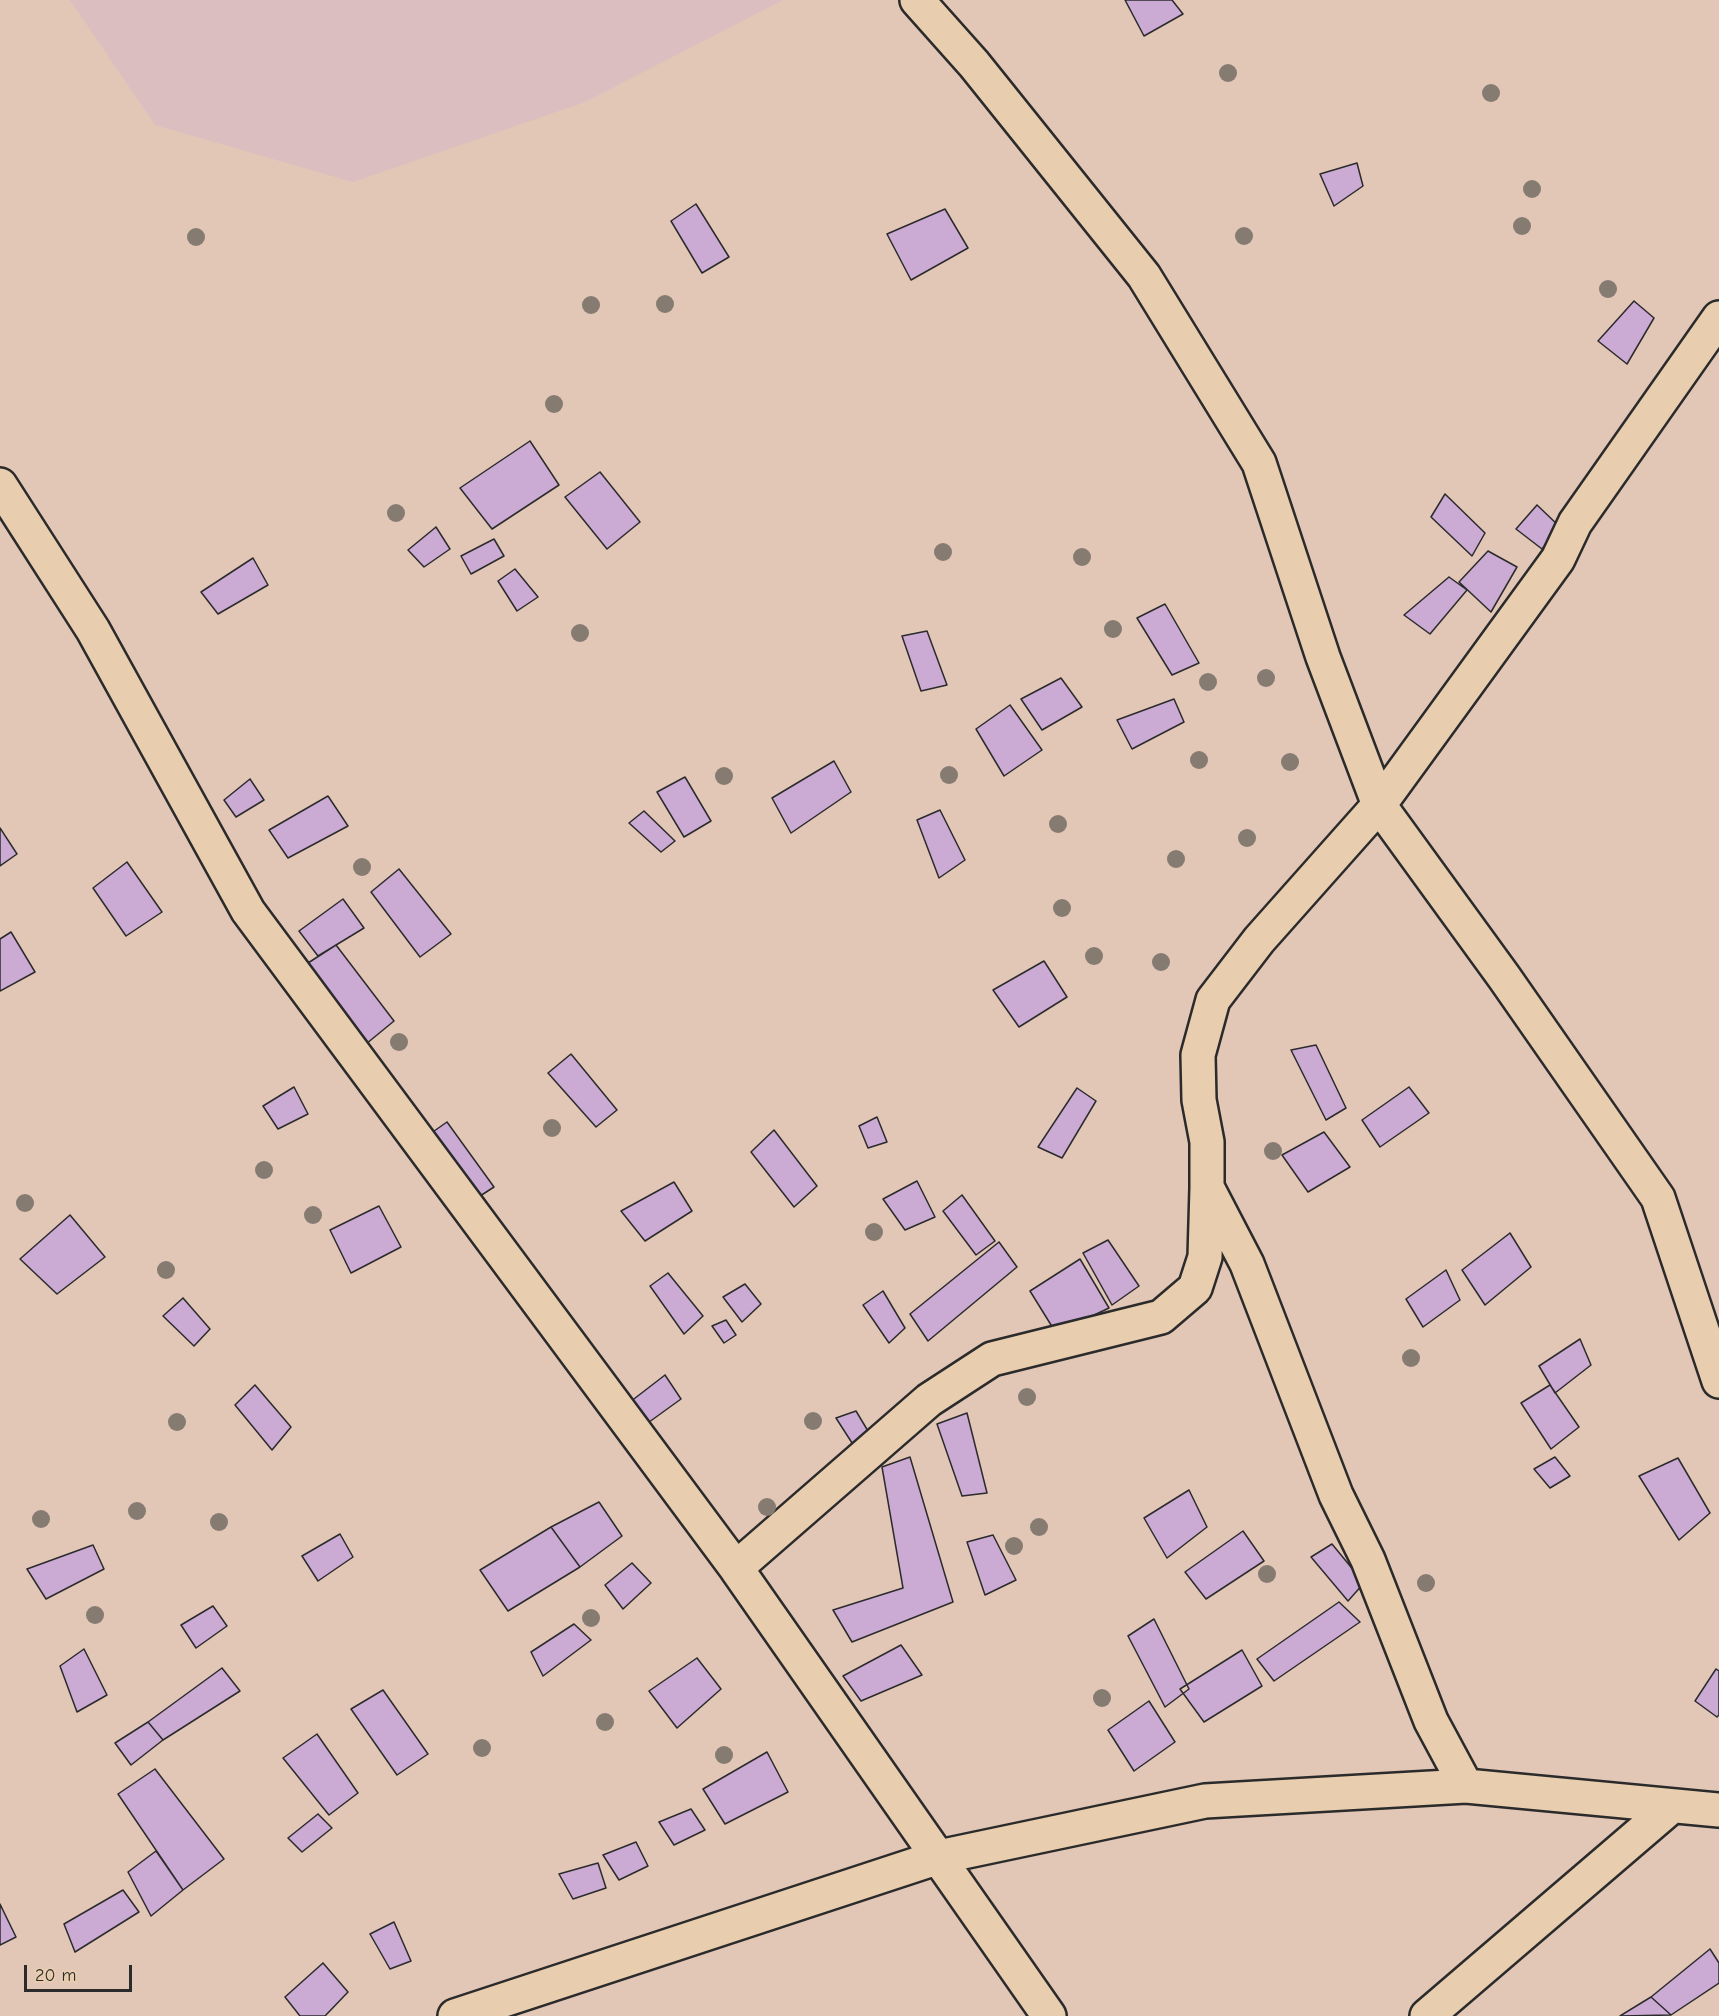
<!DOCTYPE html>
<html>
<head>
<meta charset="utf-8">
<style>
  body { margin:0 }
  #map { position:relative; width:1719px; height:2016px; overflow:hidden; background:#e2c6b6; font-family:"Comic Neue",sans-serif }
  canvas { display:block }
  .scale { position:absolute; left:24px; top:1965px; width:108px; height:27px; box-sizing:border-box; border:3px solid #2b2b2b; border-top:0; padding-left:8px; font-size:18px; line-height:21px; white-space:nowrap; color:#2b2b2b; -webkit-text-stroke:4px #e8cdaf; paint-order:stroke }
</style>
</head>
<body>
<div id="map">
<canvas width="1719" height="2016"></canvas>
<div class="scale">20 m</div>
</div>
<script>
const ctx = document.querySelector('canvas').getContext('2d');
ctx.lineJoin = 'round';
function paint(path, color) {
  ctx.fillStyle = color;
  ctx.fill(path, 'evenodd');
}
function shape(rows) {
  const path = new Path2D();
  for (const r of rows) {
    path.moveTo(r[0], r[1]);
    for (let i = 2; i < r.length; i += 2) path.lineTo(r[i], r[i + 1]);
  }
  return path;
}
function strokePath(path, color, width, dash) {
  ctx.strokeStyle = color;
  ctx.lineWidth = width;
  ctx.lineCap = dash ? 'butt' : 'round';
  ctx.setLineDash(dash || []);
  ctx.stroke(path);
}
paint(shape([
  [70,0,783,0,585,102,353,182,155,125]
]), '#dbbebf');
const building = shape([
  [1125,0,1172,0,1183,14,1144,36,1125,0],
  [1357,163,1363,186,1334,206,1320,174,1357,163],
  [696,204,729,257,702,273,671,221,696,204],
  [945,209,968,248,911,280,887,234,945,209],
  [1634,301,1654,318,1627,364,1598,341,1634,301],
  [530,441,559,485,492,529,460,488,530,441],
  [600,472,640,522,607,549,565,497,600,472],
  [1445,494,1485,533,1472,556,1431,517,1445,494],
  [1537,505,1560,527,1542,549,1516,529,1537,505],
  [436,527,450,549,424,567,408,550,436,527],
  [494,539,504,556,471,574,461,556,494,539],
  [1488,551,1517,567,1491,612,1459,582,1488,551],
  [253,558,268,585,218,614,201,592,253,558],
  [515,569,538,597,517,611,498,581,515,569],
  [1449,577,1467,590,1430,634,1404,615,1449,577],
  [1165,604,1199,663,1172,675,1137,618,1165,604],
  [927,631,947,685,921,691,902,636,927,631],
  [1061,678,1082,707,1042,730,1021,699,1061,678],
  [1174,699,1184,722,1132,749,1117,720,1174,699],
  [1010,705,1042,750,1004,776,976,729,1010,705],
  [834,761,851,792,791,833,772,798,834,761],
  [685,777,711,821,684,837,657,792,685,777],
  [250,779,264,800,236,817,224,800,250,779],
  [328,796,348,826,288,858,269,830,328,796],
  [940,810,965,860,939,878,917,820,940,810],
  [644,811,675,841,661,852,629,823,644,811],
  [0,828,17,854,0,866,0,828],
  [127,862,162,912,126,936,93,888,127,862],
  [399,869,451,934,420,957,371,892,399,869],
  [343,899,364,928,318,956,299,931,343,899],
  [11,932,35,972,0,991,0,939,11,932],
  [336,945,394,1021,366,1044,308,963,336,945],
  [1044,961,1067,997,1019,1027,993,990,1044,961],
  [1316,1045,1346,1108,1326,1120,1291,1050,1316,1045],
  [571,1054,617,1110,596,1127,548,1073,571,1054],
  [294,1087,308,1114,278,1129,263,1106,294,1087],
  [1409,1087,1429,1113,1380,1147,1362,1120,1409,1087],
  [1077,1088,1096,1101,1062,1158,1038,1147,1077,1088],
  [877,1117,887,1142,868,1148,859,1126,877,1117],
  [447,1122,494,1187,477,1198,427,1136,447,1122],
  [774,1130,817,1186,794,1207,751,1152,774,1130],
  [1324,1132,1350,1167,1308,1192,1282,1155,1324,1132],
  [917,1181,935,1217,905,1230,883,1199,917,1181],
  [674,1182,692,1211,645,1241,621,1211,674,1182],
  [962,1195,995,1241,976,1255,943,1211,962,1195],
  [379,1206,401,1247,351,1273,330,1230,379,1206],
  [70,1215,105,1257,57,1294,20,1259,70,1215],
  [1510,1233,1531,1267,1485,1305,1462,1270,1510,1233],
  [1108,1240,1139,1286,1112,1305,1083,1253,1108,1240],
  [999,1242,1017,1267,928,1341,910,1314,999,1242],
  [1080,1259,1109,1308,1056,1333,1030,1291,1080,1259],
  [1446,1270,1460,1300,1423,1327,1406,1299,1446,1270],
  [668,1273,703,1316,684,1334,650,1286,668,1273],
  [745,1284,761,1304,742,1322,723,1297,745,1284],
  [883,1291,905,1328,889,1343,863,1305,883,1291],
  [183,1298,210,1329,194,1346,163,1316,183,1298],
  [726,1320,736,1335,724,1343,712,1326,726,1320],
  [1580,1339,1591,1365,1555,1393,1539,1366,1580,1339],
  [665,1375,681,1399,645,1425,630,1402,665,1375],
  [255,1385,291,1427,272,1450,235,1405,255,1385],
  [1550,1385,1579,1427,1551,1449,1521,1403,1550,1385],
  [856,1411,874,1441,854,1446,836,1418,856,1411],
  [967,1413,987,1493,962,1496,937,1424,967,1413],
  [910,1457,953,1602,852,1642,833,1610,903,1588,882,1467,910,1457],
  [1555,1457,1570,1476,1550,1488,1534,1469,1555,1457],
  [1678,1458,1710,1513,1679,1540,1639,1476,1678,1458],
  [1189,1490,1207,1527,1167,1558,1144,1518,1189,1490],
  [599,1502,622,1536,580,1567,551,1527,599,1502],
  [551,1527,580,1567,508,1611,480,1570,551,1527],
  [1243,1531,1264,1561,1206,1599,1185,1572,1243,1531],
  [340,1534,353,1557,318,1581,302,1556,340,1534],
  [993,1535,1016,1580,985,1595,967,1542,993,1535],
  [1332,1544,1364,1583,1348,1601,1311,1557,1332,1544],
  [93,1545,104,1569,46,1599,27,1569,93,1545],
  [632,1563,651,1583,623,1609,605,1585,632,1563],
  [1339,1602,1360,1622,1274,1681,1257,1659,1339,1602],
  [213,1606,227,1626,196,1648,181,1625,213,1606],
  [1154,1619,1189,1689,1165,1707,1128,1636,1154,1619],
  [574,1624,591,1640,543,1676,531,1652,574,1624],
  [901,1645,922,1675,861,1701,843,1676,901,1645],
  [84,1649,107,1695,77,1712,60,1666,84,1649],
  [1242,1650,1262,1686,1204,1722,1180,1689,1242,1650],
  [697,1658,721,1689,677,1728,649,1691,697,1658],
  [222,1668,240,1691,163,1740,148,1722,222,1668],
  [1716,1669,1719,1671,1719,1715,1717,1717,1695,1701,1716,1669],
  [383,1690,428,1754,397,1775,351,1709,383,1690],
  [1149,1701,1175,1742,1134,1771,1108,1730,1149,1701],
  [148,1722,163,1740,131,1765,115,1743,148,1722],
  [317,1734,358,1793,329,1815,283,1758,317,1734],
  [767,1752,788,1792,725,1824,703,1789,767,1752],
  [155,1769,224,1859,183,1890,118,1794,155,1769],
  [691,1809,705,1830,674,1845,659,1822,691,1809],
  [318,1814,332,1828,302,1852,288,1838,318,1814],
  [636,1842,648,1866,619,1880,603,1855,636,1842],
  [156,1851,183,1890,151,1916,128,1872,156,1851],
  [598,1863,606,1888,573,1899,559,1874,598,1863],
  [123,1890,139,1912,75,1952,64,1924,123,1890],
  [0,1904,16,1937,0,1945,0,1904],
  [394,1922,411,1961,390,1969,370,1934,394,1922],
  [1710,1949,1719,1963,1719,1983,1671,2015,1651,1997,1710,1949],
  [323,1963,348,1992,325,2016,300,2016,285,1997,323,1963],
  [1651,1997,1671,2015,1620,2016,1651,1997]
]);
paint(building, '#cbaad4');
strokePath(building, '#2b2b2b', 1.5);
const minor = shape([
  [917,0,974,64,1144,276,1259,463,1323,657,1379,805,1504,977,1658,1198,1719,1381],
  [0,485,93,630,248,911,736,1568,1049,2016],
  [1208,1189,1247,1264,1336,1495,1368,1560,1431,1721,1466,1786],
  [736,1568,929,1400,992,1359,1161,1317,1195,1288,1205,1257,1207,1188,1207,1142,1199,1100,1198,1055,1213,1000,1259,940,1379,805,1558,559,1575,523,1719,318],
  [455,2016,939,1857,1205,1801,1466,1786,1719,1810],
  [1427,2016,1672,1806]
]);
strokePath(minor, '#2b2b2b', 38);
strokePath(minor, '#e8cdaf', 33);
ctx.fillStyle = '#857b71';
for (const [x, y] of [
  [1228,73],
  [1491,93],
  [1532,189],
  [1522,226],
  [1244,236],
  [196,237],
  [1608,289],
  [665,304],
  [591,305],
  [554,404],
  [396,513],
  [943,552],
  [1082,557],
  [1113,629],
  [580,633],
  [1266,678],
  [1208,682],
  [1199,760],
  [1290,762],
  [949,775],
  [724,776],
  [1058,824],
  [1247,838],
  [1176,859],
  [362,867],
  [1062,908],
  [1094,956],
  [1161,962],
  [399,1042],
  [552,1128],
  [1273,1151],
  [264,1170],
  [25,1203],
  [313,1215],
  [874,1232],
  [166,1270],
  [1411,1358],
  [1027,1397],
  [813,1421],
  [177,1422],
  [767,1507],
  [137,1511],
  [41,1519],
  [219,1522],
  [1039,1527],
  [1014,1546],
  [1267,1574],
  [1426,1583],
  [95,1615],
  [591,1618],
  [1102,1698],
  [605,1722],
  [482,1748],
  [724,1755]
]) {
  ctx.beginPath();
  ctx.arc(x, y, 9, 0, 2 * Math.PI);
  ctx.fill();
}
</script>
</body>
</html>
